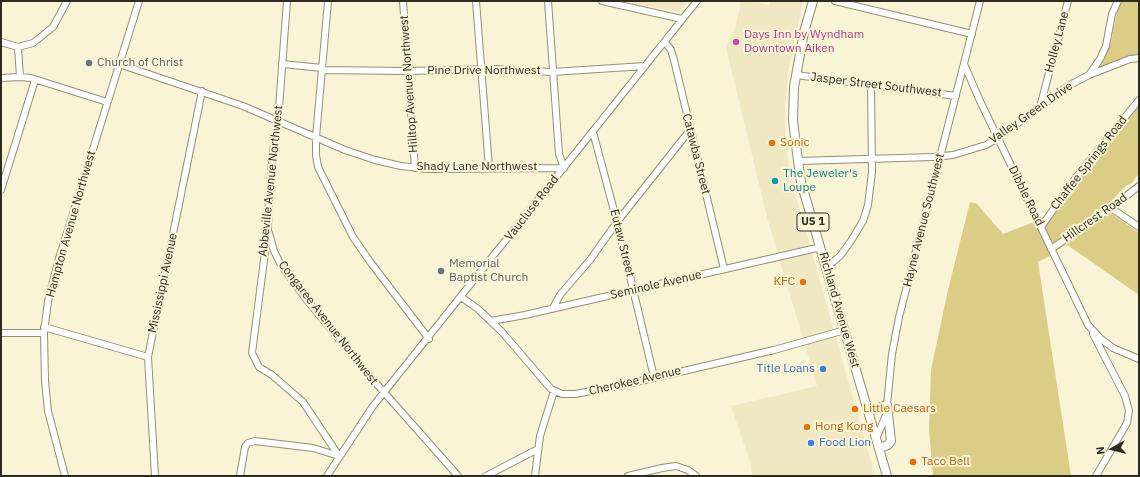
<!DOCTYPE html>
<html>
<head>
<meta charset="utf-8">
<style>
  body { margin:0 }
  #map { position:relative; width:1140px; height:477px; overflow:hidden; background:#faf4d7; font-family:"IBM Plex Sans",sans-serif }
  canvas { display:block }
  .frame { position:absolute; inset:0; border:2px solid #2e2c21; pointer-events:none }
  .north { position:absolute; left:1092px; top:429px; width:40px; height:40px; -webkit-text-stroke:3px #faf4d7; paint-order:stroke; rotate:262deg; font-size:11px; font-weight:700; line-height:16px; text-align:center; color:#2e2c21 }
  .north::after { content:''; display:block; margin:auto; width:14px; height:18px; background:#2e2c21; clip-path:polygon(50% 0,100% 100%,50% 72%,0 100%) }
</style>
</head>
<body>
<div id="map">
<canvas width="1140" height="477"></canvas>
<div class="frame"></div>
<div class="north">N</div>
</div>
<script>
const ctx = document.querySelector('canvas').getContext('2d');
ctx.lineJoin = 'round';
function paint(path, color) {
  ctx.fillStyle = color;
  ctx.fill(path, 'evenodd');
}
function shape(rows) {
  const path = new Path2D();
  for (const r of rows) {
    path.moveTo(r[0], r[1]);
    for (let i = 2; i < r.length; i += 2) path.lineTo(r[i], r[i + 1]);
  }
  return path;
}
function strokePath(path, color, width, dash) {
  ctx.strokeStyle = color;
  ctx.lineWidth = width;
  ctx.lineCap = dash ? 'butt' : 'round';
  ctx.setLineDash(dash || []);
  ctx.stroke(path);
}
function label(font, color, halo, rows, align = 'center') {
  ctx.font = font + ' "IBM Plex Sans",sans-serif';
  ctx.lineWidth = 4;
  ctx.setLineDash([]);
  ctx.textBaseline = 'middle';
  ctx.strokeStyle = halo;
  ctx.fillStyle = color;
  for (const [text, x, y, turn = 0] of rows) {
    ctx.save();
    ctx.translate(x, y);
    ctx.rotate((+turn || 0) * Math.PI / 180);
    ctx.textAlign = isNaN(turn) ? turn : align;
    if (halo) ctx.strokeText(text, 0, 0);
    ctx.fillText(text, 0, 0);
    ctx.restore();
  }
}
paint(shape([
  [634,1,688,1,680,12,634,4],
  [741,1,752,1,769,5,770,1,803,1,788,72,785,107,785,130,789,171,875,476,752,476,751,464,731,406,817,386,767,217,726,48,736,25]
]), '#efe8c3');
paint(shape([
  [1121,1,1139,1,1139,55,1126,58,1097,68,1111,43,1117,12],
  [1139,103,1139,173,1132,183,1126,186,1107,205,1111,213,1139,233,1139,295,1066,244,1050,256,1038,262,1071,476,933,476,929,430,931,370,948,290,970,202,977,204,1003,234,1034,222,1044,224]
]), '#dbcc86');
const minor = shape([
  [287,1,278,121,273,151,269,197,268,229,252,353,259,367,272,375,303,402,339,456],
  [328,1,316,137,316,155,318,167,353,237,371,263,429,339],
  [403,1,415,168],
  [476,1,489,168],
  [602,1,682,19],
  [835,1,972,34],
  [1,42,18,47,33,43,53,27,67,1],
  [665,42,671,50,674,60,724,269],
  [18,47,20,77],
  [119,64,243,106,345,150,375,160,401,166,428,169,564,168,559,154,548,1],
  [282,64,322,68],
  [964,64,980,101,1088,325,1101,339,1113,348,1139,359],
  [322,70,408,71,495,69,552,72,645,66],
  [796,75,956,96],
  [1089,75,1130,59,1139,58],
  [1,78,20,77,31,78,107,102],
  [1040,107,1068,1],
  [593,132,617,222,654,377],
  [798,161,933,157,953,155,986,145,998,138,1068,86,1089,75,1100,59,1106,46,1112,14,1118,1],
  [1,190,35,80],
  [1111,208,1139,227],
  [1041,227,1077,176,1139,100],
  [269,233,274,251,281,265,306,299,367,373,458,476],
  [1051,249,1111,208,1139,186],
  [827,267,840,256,851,241,863,221,868,205,872,172,871,84],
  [461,297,478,309,502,332,551,389,562,394,575,394,619,386,774,350,845,330],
  [553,308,560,295,590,260,617,222,690,130],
  [491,321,525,315,821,247],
  [44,327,148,357],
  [1,333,44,333],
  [1093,334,1125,396,1129,411,1127,423,1096,476],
  [876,439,886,415,892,354,899,317,980,1],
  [65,476,48,411,45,381,44,333,48,301,58,262,139,1],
  [155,476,148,357,202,91],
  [240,476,245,447,248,443,255,441,313,448,339,456],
  [327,476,373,406,697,1],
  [486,476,538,449],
  [535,476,540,436,554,391],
  [628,476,662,468,676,466,688,470,696,476]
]);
const major = shape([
  [813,1,804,32,794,87,793,120,798,161,801,182,887,476],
  [868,411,887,405,891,441,888,445,879,448]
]);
strokePath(minor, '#948f74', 8);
strokePath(major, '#948f74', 10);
strokePath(minor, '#fff', 6);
strokePath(major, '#fff', 8);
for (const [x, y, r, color] of [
  [736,42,4,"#d1479c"],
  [89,63,4,"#6b7280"],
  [772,143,4,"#e8710a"],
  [775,181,4,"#0f9aa8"],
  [441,271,4,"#6b7280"],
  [803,282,4,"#e8710a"],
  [823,369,4,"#3f7fe0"],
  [855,409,4,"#e8710a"],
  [807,427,4,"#e8710a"],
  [811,443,4,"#3f7fe0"],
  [913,462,4,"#e8710a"]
]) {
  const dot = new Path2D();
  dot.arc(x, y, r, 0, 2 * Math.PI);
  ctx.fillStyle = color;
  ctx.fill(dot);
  strokePath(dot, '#faf4d7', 1.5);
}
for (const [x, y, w] of [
  [813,222,32]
]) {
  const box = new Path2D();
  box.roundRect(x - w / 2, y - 9, w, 18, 3);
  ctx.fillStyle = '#faf4d7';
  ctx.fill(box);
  strokePath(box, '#2e2c21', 1);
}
label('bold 11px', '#2e2c21', null, [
  ["US 1",813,222]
]);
label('12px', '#b23c85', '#faf4d7', [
  ["Days Inn by Wyndham",744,35],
  ["Downtown Aiken",744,49]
], 'left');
label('12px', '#2e2c21', '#faf4d7', [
  ["Holley Lane",1057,42,-75],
  ["Pine Drive Northwest",484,71],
  ["Hilltop Avenue Northwest",409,84,-94],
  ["Jasper Street Southwest",876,85,7],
  ["Valley Green Drive",1031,113,-35],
  ["Catawba Street",696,154,76],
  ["Chaffee Springs Road",1089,163,-52],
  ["Shady Lane Northwest",477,167],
  ["Abbeville Avenue Northwest",271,181,-84],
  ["Dibble Road",1026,196,64],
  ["Vaucluse Road",532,208,-52],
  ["Hillcrest Road",1095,218,-35],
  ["Hayne Avenue Southwest",924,220,-76],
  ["Hampton Avenue Northwest",71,224,-74],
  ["Eutaw Street",622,243,76],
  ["Mississippi Avenue",163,283,-78],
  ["Seminole Avenue",656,285,-13],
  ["Richland Avenue West",839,310,74],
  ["Congaree Avenue Northwest",328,323,52],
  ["Cherokee Avenue",635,381,-13]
]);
label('12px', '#5b616d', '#faf4d7', [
  ["Church of Christ",97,63],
  ["Memorial",449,264],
  ["Baptist Church",449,278]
], 'left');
label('12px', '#c56008', '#faf4d7', [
  ["Sonic",780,143],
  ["KFC",795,282,"right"],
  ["Little Caesars",863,409],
  ["Hong Kong",815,427],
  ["Taco Bell",921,462]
], 'left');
label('12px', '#0d838f', '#faf4d7', [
  ["The Jeweler's",783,174],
  ["Loupe",783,188]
], 'left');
label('12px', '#366cbe', '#faf4d7', [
  ["Title Loans",815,369],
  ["Food Lion",819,443,"left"]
], 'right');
</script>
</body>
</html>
